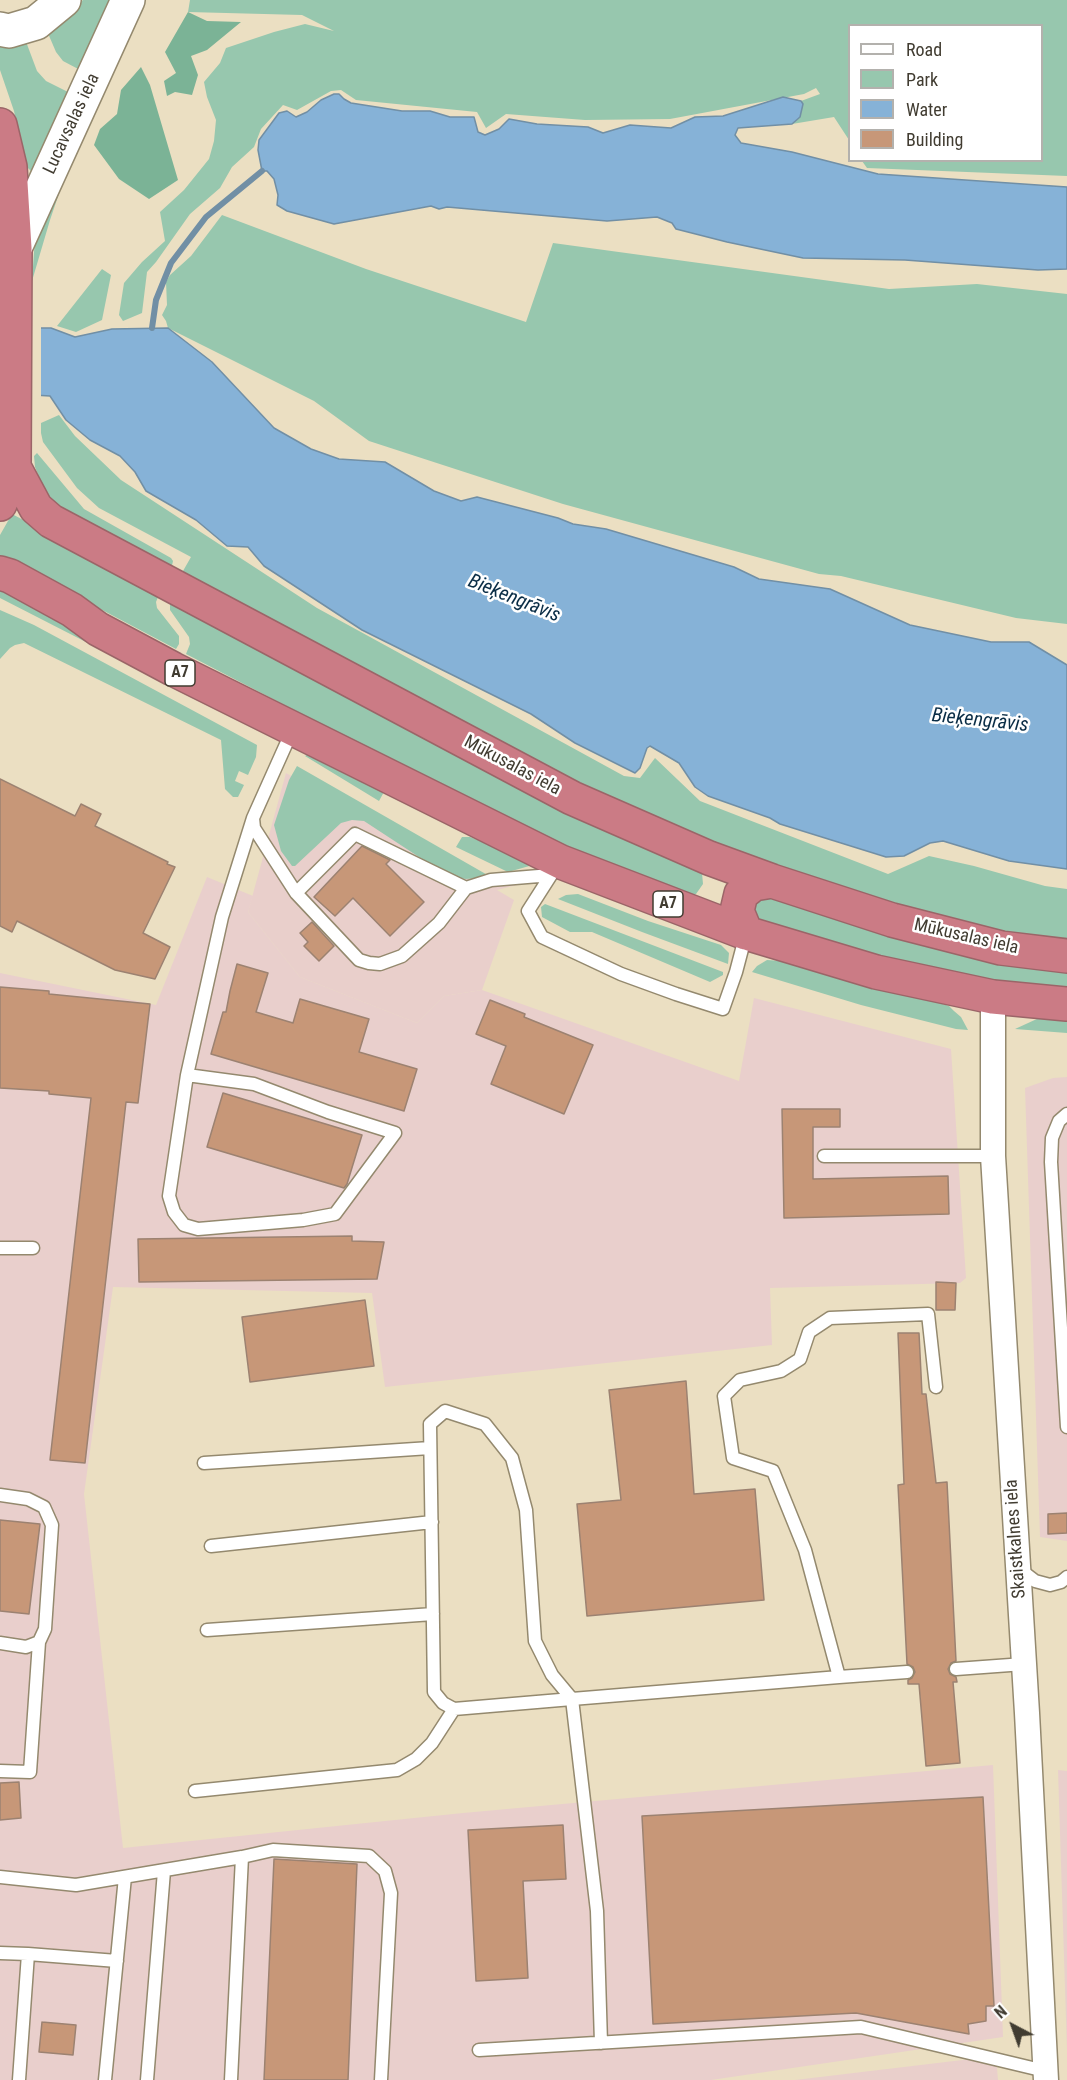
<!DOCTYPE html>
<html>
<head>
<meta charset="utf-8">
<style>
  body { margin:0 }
  #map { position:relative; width:1067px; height:2080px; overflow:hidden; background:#ebdfc2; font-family:"Roboto Condensed",sans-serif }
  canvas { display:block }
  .legend { position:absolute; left:848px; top:24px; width:195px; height:138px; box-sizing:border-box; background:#fff; border:2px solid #b3b1ad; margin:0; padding:8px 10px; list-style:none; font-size:18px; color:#413c31 }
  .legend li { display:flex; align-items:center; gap:12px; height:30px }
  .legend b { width:30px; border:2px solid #b3b1ad }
  .north { position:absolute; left:983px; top:1996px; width:60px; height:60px; -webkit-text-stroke:4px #fff; paint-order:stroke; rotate:319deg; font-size:16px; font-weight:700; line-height:24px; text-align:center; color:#413c31 }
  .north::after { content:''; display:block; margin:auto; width:21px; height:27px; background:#413c31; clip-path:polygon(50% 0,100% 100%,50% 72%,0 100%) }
</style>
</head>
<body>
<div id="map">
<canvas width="1067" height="2080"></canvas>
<ul class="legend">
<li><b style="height:8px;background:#fff"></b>Road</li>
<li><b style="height:16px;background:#97c7ae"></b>Park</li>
<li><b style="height:16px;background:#86b2d7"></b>Water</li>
<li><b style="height:16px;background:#c79778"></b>Building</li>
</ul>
<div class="north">N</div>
</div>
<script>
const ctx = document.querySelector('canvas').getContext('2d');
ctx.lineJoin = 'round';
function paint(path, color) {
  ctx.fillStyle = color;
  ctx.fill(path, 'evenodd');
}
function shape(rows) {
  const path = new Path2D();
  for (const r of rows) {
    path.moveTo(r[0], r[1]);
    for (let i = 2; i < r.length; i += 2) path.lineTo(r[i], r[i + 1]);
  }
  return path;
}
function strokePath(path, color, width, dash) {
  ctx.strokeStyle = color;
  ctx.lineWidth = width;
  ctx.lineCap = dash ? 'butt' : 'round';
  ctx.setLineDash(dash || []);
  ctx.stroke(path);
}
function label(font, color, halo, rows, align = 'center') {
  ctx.font = font + ' "Roboto Condensed",sans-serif';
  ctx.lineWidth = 5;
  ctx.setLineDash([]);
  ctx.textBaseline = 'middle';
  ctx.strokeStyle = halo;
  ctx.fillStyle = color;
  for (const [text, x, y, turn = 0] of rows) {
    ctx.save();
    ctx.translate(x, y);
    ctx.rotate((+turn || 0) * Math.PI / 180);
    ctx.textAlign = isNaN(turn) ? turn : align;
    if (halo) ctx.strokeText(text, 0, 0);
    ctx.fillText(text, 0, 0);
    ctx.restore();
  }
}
paint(shape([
  [286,773,475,878,491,877,525,883,497,890,514,900,482,990,444,996,417,1023,300,977,248,912],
  [996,2056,998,2080,795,2080]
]), '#e9cfcb');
paint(shape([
  [207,877,253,896,248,912,300,977,417,1023,444,996,482,990,739,1081,754,998,951,1049,966,1278,960,1283,770,1288,772,1345,385,1387,372,1293,113,1287,84,1494,123,1848,463,1813,993,1765,1003,2037,711,2080,0,2080,0,973,156,1005],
  [1067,1077,1067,1541,1040,1537,1025,1088,1053,1078],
  [1058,1770,1067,1771,1067,2050]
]), '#e9cfcc');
paint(shape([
  [83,0,114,0,82,71,63,61,56,52,47,31],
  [190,0,1067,0,1067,176,867,168,862,161,1042,160,1042,26,850,26,849,140,834,117,792,124,800,117,803,104,801,101,820,94,816,88,804,94,670,119,585,120,506,114,486,128,477,112,356,100,341,90,331,91,297,110,283,105,261,129,254,147,232,167,220,188,190,214,156,262,147,272,142,313,123,321,119,315,124,283,142,262,165,241,160,212,184,190,209,159,214,141,216,120,207,97,204,82,220,63,226,48,274,32,305,24,334,31,302,15,188,12],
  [0,39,25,39,37,71,46,81,72,94,36,170,32,172,26,166,14,111,0,70],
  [71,158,50,220,32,281,35,238],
  [222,215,366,269,526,322,553,243,889,289,977,284,1067,294,1067,624,1016,618,841,576,819,574,563,504,369,441,314,401,168,328,166,321,162,315,167,305,166,282,170,275,191,256],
  [102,269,111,275,102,320,76,332,57,326],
  [59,415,75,436,121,480,317,608,624,776,640,778,655,758,700,801,888,874,929,856,974,866,1045,886,1067,889,1067,947,844,894,653,822,179,578,191,557,99,508,77,488,43,442,41,433,41,423],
  [37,453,84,509,171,558,173,561,171,570,74,517,52,501,45,492,35,467,34,456],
  [12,514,160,592,156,602,157,608,179,636,179,644,176,649,0,556,0,535],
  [0,584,160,680,0,598],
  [170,600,628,841,697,865,702,873,703,884,696,894,686,899,551,843,186,654,190,644,189,637,170,610],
  [0,610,34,625,257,745,256,757,248,775,239,771,235,781,244,785,238,797,233,797,225,789,221,740,24,643,15,645,10,648,0,659],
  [310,753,385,790,379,801,305,756],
  [297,766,491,877,466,879,448,876,364,821,352,820,341,823,295,866,292,866,281,851,274,825,289,780],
  [462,837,470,837,503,850,533,865,508,872,456,847],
  [772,893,1067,971,1067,994,878,961,761,926,755,917,754,907,760,897],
  [578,894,648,921,721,945,729,953,728,964,642,932,558,899,566,895],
  [545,904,723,972,723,975,710,982,592,932,570,932,542,917,541,907],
  [767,960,782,961,937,1002,949,1006,954,1011,961,1017,968,1030,956,1029,861,1005,752,972,757,966],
  [1039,1018,1067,1019,1067,1033,1015,1029]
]), '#97c7ae');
paint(shape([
  [188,12,207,21,241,22,207,50,191,56,198,75,192,95,175,92,167,96,164,81,176,73,165,52],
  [141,67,150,85,178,180,149,199,119,179,94,145,100,129,117,114,121,90]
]), '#7bb396');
const water = shape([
  [334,94,339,94,344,99,351,103,402,111,430,111,450,117,474,117,478,132,485,135,499,129,509,119,537,124,588,127,603,133,630,125,671,128,695,117,723,116,783,97,801,101,803,104,800,117,792,124,738,128,735,135,741,143,792,152,878,174,1067,187,1067,269,1038,270,905,260,803,258,727,242,676,229,672,223,657,217,607,221,447,207,439,209,431,206,334,224,287,211,277,205,278,195,274,179,267,171,262,171,258,150,259,140,279,113,287,111,296,117,307,112,321,100,334,94],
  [0,328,51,328,75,337,112,329,168,328,212,362,274,428,311,449,339,459,385,462,434,491,461,501,477,497,558,518,573,524,606,529,734,567,759,579,830,589,910,625,991,642,1029,642,1067,665,1067,869,1009,861,943,841,930,843,904,856,886,857,780,824,770,818,708,796,695,787,679,763,650,746,647,748,640,768,635,773,575,743,531,714,362,630,264,566,248,547,227,546,196,520,146,491,135,472,120,456,90,440,66,420,50,396,0,393,0,328]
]);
paint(water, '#86b2d7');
strokePath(water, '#718fa5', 1.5);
paint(shape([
  [0,325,41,326,41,399,0,396]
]), '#ebdfc2');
strokePath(shape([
  [152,328,156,300,171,263,206,217,262,171]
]), '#718fa5', 6);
const building = shape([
  [0,779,75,816,81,804,101,814,95,826,168,862,167,864,175,867,143,933,170,947,155,979,115,970,17,921,12,932,0,926,0,779],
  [362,846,390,860,386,864,424,902,390,936,353,898,335,916,314,897,362,846],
  [312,922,334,946,319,961,304,946,308,942,300,933,312,922],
  [237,964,268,973,256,1012,293,1023,300,999,369,1019,359,1052,417,1069,404,1111,211,1054,223,1012,226,1012,230,991,237,964],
  [0,987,49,991,49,994,150,1004,138,1103,126,1102,85,1463,50,1460,91,1098,49,1094,49,1091,0,1088,0,987],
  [490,1000,525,1014,524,1017,593,1045,564,1114,491,1084,506,1046,476,1034,490,1000],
  [223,1093,362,1135,347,1184,344,1188,207,1147,223,1093],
  [782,1109,840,1109,840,1127,813,1127,813,1179,948,1176,949,1214,784,1218,782,1109],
  [352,1236,352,1241,384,1242,377,1279,139,1282,138,1239,352,1236],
  [936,1282,956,1283,955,1310,936,1310,936,1282],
  [365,1300,374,1366,250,1382,242,1317,365,1300],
  [898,1333,919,1333,922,1394,926,1394,936,1483,947,1482,956,1661,951,1663,948,1669,950,1674,956,1677,957,1682,953,1682,960,1763,926,1766,919,1684,908,1684,908,1680,912,1678,915,1672,913,1667,907,1664,898,1485,904,1484,898,1333],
  [686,1381,694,1494,755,1489,764,1600,587,1616,577,1504,621,1500,609,1390,686,1381],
  [1067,1513,1067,1533,1048,1534,1048,1514,1067,1513],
  [0,1520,40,1524,29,1614,0,1611,0,1520],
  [19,1782,21,1818,0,1820,0,1783,19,1782],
  [983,1797,994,2006,986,2006,986,2021,968,2024,969,2034,856,2013,653,2024,642,1816,983,1797],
  [563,1825,566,1879,523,1881,528,1978,476,1981,468,1830,563,1825],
  [274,1859,357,1864,348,2080,264,2080,274,1859],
  [42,2022,76,2025,73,2055,39,2052,42,2022]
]);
paint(building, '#c79778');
strokePath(building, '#9c8271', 1.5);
const lane = shape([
  [253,818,254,828,296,893,359,960,369,963,380,964,402,956,439,923,466,888,491,880,551,875,560,864],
  [551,875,528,911,542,937,621,974,676,994,723,1009,736,972,746,934],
  [296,893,355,834,466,888],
  [187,1075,254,1084,328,1112,395,1133,335,1214,303,1220,198,1229,184,1225,174,1212,169,1196,187,1075,222,917,253,818,292,731],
  [1067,1114,1059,1121,1052,1138,1051,1162,1067,1427],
  [824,1156,993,1156],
  [0,1248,33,1248],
  [204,1463,430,1448],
  [0,1495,28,1499,44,1507,52,1525,45,1629,39,1642,26,1647,0,1643],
  [211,1546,432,1522],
  [1018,1568,1035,1581,1050,1585,1061,1582,1067,1577],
  [207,1630,433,1614],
  [956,1669,1024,1664],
  [839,1677,805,1550,773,1471,733,1458,724,1396,740,1380,781,1371,800,1359,809,1332,830,1318,928,1314,936,1387],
  [0,1771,30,1772,39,1642],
  [195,1791,397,1770,416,1759,432,1743,454,1709],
  [0,1877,76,1885,242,1857,273,1850,369,1856,385,1871,391,1893,381,2080],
  [0,1953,28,1954,19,2080],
  [28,1954,117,1961],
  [601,2043,597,1911,572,1699,552,1675,535,1641,526,1510,512,1458,485,1424,445,1411,430,1424,434,1692,443,1703,454,1709,572,1699,839,1677,907,1672],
  [479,2050,861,2027,1045,2071],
  [105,2080,125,1877],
  [147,2080,164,1871],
  [231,2080,242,1857]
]);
const street = shape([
  [993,997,993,1156,1027,1713,1046,2080]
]);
const secondary = shape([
  [0,29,9,31,36,23,64,0],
  [15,248,128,0]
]);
const highway = shape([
  [0,125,10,167,15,248,14,467,0,504],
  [14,467,36,508,51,521,572,798,709,858,772,881,892,920,1001,948,1067,956],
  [0,573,10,576,72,610,98,629,173,669,561,862,746,933,876,972,993,997,1067,1004],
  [746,933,737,911,741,894,754,884,772,881]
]);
strokePath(lane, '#94896e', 15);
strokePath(street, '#94896e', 27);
strokePath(secondary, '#94896e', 36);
strokePath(highway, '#9b6568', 36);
strokePath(lane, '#fff', 12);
strokePath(street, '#fff', 24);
strokePath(secondary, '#fff', 33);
strokePath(highway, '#cb7b85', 33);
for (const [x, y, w] of [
  [180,673,30],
  [668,904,30]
]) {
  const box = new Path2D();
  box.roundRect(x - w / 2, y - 13, w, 26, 4.5);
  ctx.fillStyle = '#fff';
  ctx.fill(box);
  strokePath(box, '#413c31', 1.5);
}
label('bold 16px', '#413c31', null, [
  ["A7",180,673],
  ["A7",668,904]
]);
label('18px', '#413c31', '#fff', [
  ["Lucavsalas iela",72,124,-65],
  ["Mūkusalas iela",512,766,28],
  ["Mūkusalas iela",966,937,13],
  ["Skaistkalnes iela",1016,1539,-94]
]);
label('italic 20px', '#0a2d46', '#fff', [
  ["Bieķengrāvis",514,599,22],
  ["Bieķengrāvis",980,721,6]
]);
</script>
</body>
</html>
